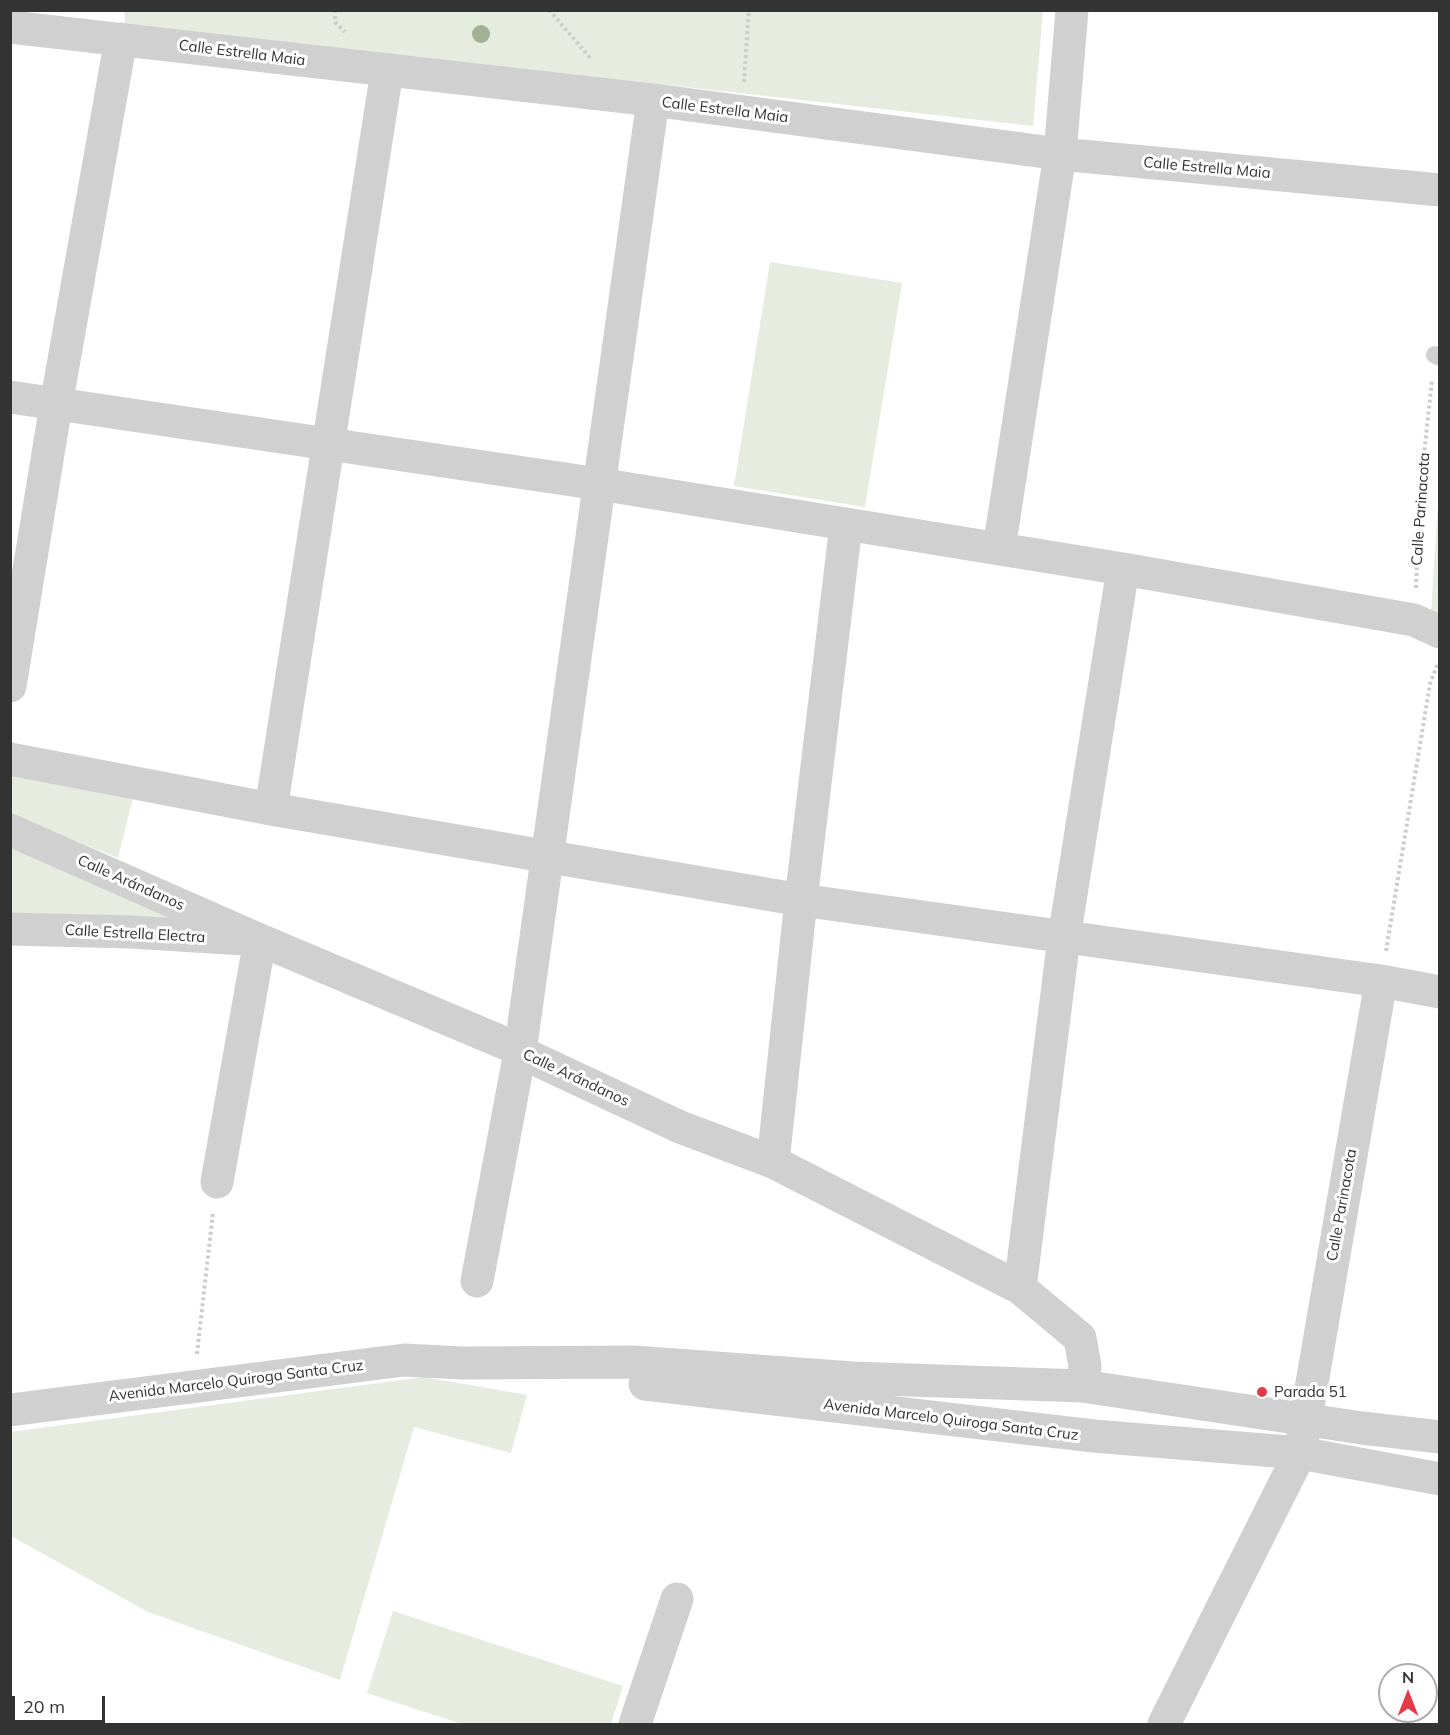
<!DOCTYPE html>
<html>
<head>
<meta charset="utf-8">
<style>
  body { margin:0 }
  #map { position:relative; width:1450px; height:1735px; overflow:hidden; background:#fff; font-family:Mulish,sans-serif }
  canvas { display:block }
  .frame { position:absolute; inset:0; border:12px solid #333; pointer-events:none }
  .north { position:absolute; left:1378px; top:1663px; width:60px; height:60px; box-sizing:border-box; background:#fff; border:2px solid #adadad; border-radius:50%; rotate:0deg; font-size:16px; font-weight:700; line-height:24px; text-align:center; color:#333 }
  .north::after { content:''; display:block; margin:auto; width:21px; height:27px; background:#e63946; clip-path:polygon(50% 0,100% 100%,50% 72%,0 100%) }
  .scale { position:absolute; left:12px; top:1696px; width:93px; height:27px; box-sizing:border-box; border:3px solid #333; border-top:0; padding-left:8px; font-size:18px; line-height:21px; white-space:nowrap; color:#333; -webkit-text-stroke:4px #fff; paint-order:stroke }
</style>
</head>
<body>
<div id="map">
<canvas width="1450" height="1735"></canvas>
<div class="frame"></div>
<div class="north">N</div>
<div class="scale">20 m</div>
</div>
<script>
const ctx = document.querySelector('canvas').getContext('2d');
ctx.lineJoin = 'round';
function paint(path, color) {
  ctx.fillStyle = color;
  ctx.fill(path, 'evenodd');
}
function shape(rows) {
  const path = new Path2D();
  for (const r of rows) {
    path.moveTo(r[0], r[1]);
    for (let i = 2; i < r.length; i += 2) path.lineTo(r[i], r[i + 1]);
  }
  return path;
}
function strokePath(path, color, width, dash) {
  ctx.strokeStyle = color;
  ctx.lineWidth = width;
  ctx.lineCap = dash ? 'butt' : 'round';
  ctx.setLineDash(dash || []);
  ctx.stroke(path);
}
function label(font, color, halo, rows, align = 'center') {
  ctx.font = font + ' Mulish,sans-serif';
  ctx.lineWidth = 6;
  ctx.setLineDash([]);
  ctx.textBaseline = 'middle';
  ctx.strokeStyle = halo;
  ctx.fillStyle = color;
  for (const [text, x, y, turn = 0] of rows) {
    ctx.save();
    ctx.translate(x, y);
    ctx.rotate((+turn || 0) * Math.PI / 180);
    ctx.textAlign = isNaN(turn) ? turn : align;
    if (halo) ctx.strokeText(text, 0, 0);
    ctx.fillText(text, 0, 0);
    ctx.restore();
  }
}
paint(shape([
  [124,11,1043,11,1033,126,125,24],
  [770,262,902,283,865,507,734,486],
  [1439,489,1439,616,1431,612],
  [10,772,133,798,118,858,11,814],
  [11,847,185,920,11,918],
  [424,1377,527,1395,511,1453,414,1427,340,1680,148,1612,11,1536,10,1432],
  [393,1611,623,1686,611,1724,462,1724,367,1693]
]), '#e6ecdf');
strokePath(shape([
  [335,10,335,22,345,32],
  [549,10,592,60],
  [744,82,749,10],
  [1416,588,1419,501,1432,380],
  [1386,951,1430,684,1438,663],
  [197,1354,213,1212]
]), '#cdcdcd', 4, [3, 3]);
strokePath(shape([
  [1435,355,1440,357]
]), '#d0d0d0', 18);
strokePath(shape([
  [10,27,653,100,1060,154,1440,190],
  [10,397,599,484,1123,569,1414,620,1440,632],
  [999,549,1060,154,1072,10],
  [10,686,56,405,121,39],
  [10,759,271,809,801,900,1381,981,1440,992],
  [271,809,387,71],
  [10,830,260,940,509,1045,520,1052,680,1127,773,1162,1020,1288,1080,1338,1085,1366,1082,1386],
  [10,929,131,932,260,940,217,1182],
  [773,1162,801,900,846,525],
  [477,1281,520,1052,653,100],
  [1020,1288,1064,938,1123,569],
  [645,1384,1094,1436,1300,1453,1440,1479],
  [10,1410,404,1360,462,1363,634,1362,853,1378,1082,1386,1362,1428,1440,1437],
  [635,1724,677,1599],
  [1164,1724,1300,1453,1381,981]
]), '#d0d0d0', 33);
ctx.fillStyle = '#a2b095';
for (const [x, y] of [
  [481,34]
]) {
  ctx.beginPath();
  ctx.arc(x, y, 9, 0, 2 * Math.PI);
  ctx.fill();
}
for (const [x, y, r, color] of [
  [1262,1392,6,"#e63946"]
]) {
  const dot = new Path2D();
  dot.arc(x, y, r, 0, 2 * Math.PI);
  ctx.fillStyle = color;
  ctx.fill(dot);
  strokePath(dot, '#fff', 2);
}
label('15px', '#333', '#fff', [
  ["Calle Estrella Maia",242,53,7],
  ["Calle Estrella Maia",725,110,7],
  ["Calle Estrella Maia",1207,168,5],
  ["Calle Parinacota",1421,509,-86],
  ["Calle Arándanos",131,883,24],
  ["Calle Estrella Electra",135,934,3],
  ["Calle Arándanos",576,1078,25],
  ["Calle Parinacota",1342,1205,-80],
  ["Avenida Marcelo Quiroga Santa Cruz",236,1381,-7],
  ["Avenida Marcelo Quiroga Santa Cruz",951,1420,7]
]);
label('15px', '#333', '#fff', [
  ["Parada 51",1274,1392]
], 'left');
</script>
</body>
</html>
